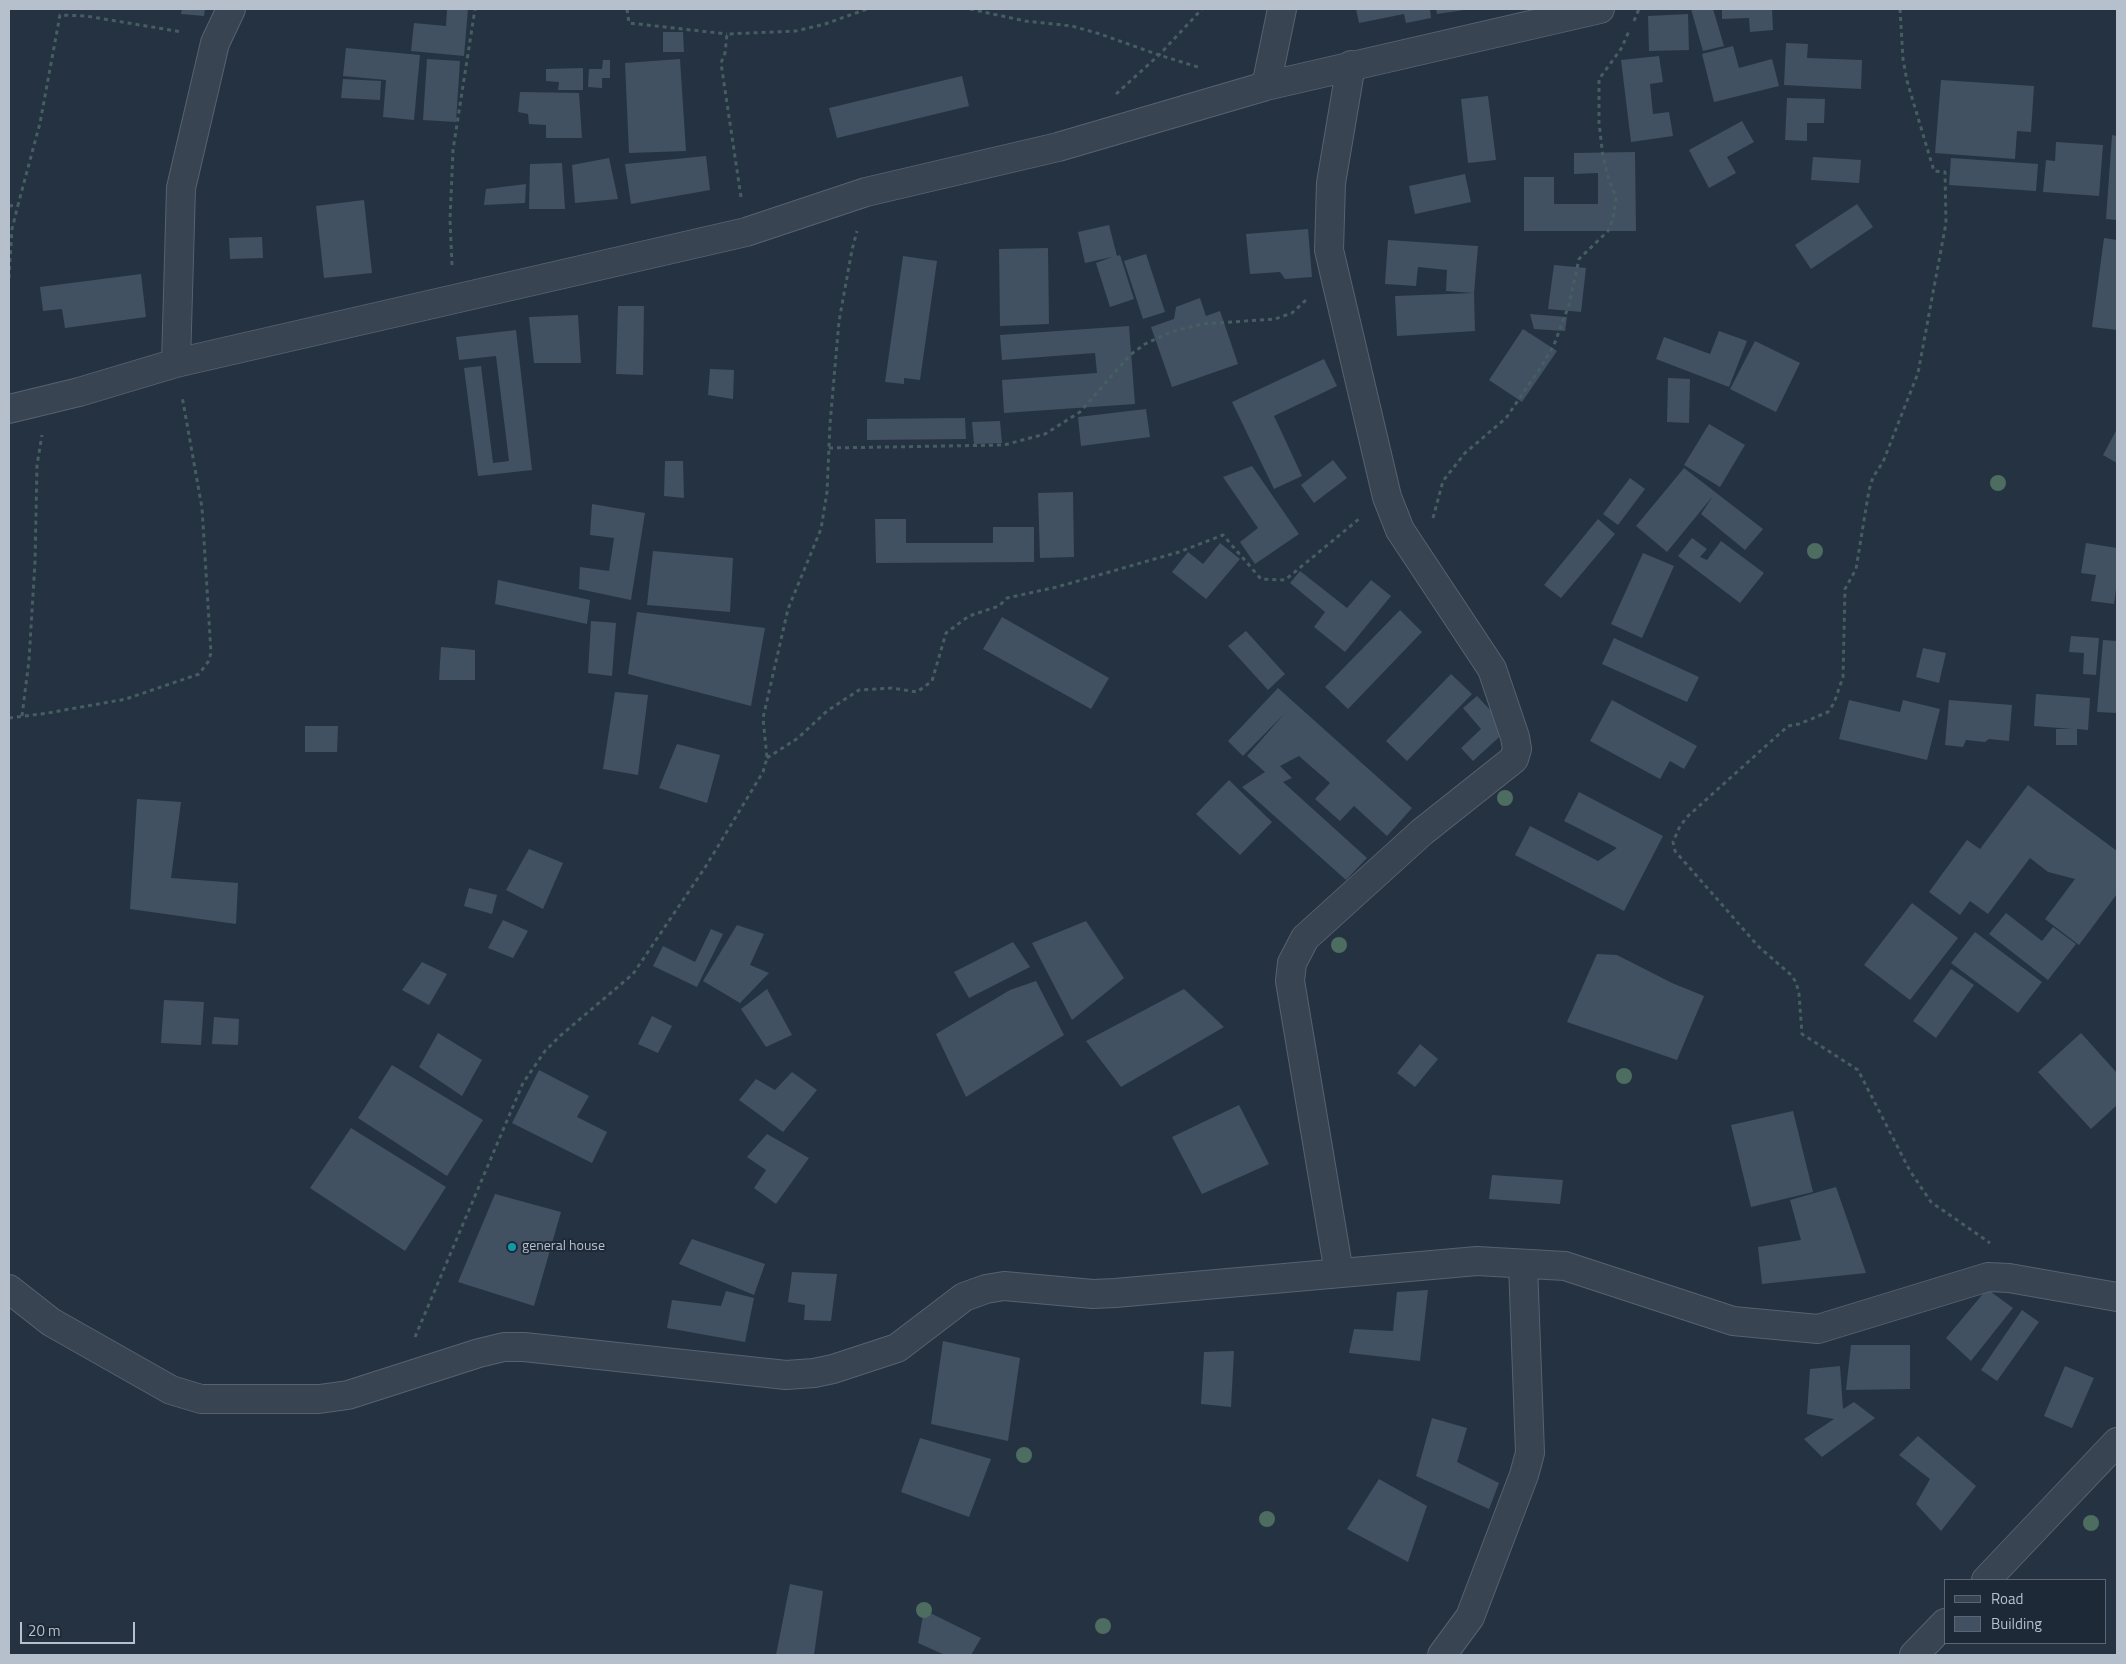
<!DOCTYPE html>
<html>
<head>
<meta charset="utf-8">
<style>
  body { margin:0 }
  #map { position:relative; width:2126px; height:1664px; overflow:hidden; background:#253242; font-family:"Titillium Web",sans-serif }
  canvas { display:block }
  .frame { position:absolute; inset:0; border:10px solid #b6bfcc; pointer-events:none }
  .legend { position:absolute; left:1944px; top:1579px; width:162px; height:65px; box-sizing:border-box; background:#1e2937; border:1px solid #5b6573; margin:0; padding:6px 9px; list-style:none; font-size:15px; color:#b6bfcc }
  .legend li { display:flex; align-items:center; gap:10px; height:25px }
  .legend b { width:25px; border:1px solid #5b6573 }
  .scale { position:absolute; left:20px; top:1622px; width:115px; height:22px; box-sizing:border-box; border:2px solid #b6bfcc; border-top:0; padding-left:6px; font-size:15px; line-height:18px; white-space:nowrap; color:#b6bfcc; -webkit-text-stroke:4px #1e2937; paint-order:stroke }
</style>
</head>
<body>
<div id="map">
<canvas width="2126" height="1664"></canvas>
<div class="frame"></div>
<ul class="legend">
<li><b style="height:6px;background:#394452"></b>Road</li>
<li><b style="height:14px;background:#415161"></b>Building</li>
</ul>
<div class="scale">20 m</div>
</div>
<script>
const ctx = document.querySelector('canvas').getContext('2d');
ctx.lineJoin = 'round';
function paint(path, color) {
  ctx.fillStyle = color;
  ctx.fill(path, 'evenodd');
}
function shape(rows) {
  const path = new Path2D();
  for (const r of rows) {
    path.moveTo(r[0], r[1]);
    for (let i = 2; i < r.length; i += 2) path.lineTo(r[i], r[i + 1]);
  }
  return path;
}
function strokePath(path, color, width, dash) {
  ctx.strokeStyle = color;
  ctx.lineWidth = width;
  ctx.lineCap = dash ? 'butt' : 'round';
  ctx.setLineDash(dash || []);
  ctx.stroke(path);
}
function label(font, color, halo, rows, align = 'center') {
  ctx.font = font + ' "Titillium Web",sans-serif';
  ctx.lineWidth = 4;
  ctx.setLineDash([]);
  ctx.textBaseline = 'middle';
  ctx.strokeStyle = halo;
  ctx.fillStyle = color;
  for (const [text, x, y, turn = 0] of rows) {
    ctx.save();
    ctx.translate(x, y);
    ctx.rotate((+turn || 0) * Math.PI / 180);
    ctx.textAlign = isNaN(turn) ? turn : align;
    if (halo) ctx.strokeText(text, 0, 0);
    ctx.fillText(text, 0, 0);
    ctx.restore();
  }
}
paint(shape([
  [182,9,205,9,204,16,181,14],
  [447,9,468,9,464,56,411,51,414,23,446,26],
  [1356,9,1430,9,1431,18,1406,23,1404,14,1359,23],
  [1436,9,1464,9,1464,10,1437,14],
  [1691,9,1713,9,1724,46,1703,51],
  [1722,9,1772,9,1773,30,1750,32,1749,18,1722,19],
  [1688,14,1689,50,1649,51,1648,16],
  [663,32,683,32,684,52,663,52],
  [1786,43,1808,44,1807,58,1862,60,1861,89,1784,85],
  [1733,46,1739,68,1772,59,1779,86,1714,102,1702,54],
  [346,48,420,55,414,120,383,117,386,80,343,76],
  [1659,56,1663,82,1650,84,1653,114,1669,112,1673,136,1631,142,1621,60],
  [427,59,460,61,456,122,423,120],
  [680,59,686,151,629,153,625,63],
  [603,60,610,60,610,78,602,78,602,88,588,87,589,69,602,69],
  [583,68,583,90,558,90,559,82,546,81,546,69],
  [962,76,969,106,837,138,829,108],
  [343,79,381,81,380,100,341,98],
  [1941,80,2034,86,2031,132,2017,131,2015,159,1935,153],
  [520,92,579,93,582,138,546,138,546,125,529,124,528,114,518,112],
  [1488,96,1496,160,1468,163,1461,99],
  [1787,98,1825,99,1824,123,1807,123,1807,141,1785,140],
  [1742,121,1754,142,1727,157,1736,173,1709,188,1689,150],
  [2112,135,2117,136,2117,220,2106,219],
  [2056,142,2103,145,2099,196,2043,192,2046,160,2055,161],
  [1635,152,1636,231,1524,231,1524,177,1554,177,1554,204,1598,204,1598,173,1574,174,1574,153],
  [706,156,710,190,631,204,625,164],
  [1813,157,1861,160,1859,183,1811,180],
  [609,158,618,199,575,203,572,165],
  [1951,158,2038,164,2036,191,1949,185],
  [562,163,565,209,529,209,530,164],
  [1465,174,1471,202,1415,214,1409,186],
  [526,184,525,203,484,205,486,189],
  [364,200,372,273,324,278,316,206],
  [1857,204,1873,227,1811,269,1795,245],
  [1109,225,1117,256,1120,255,1134,299,1110,307,1096,263,1112,257,1085,263,1078,232],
  [1308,229,1312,277,1285,279,1280,272,1250,274,1246,234],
  [262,237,263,258,230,259,229,238],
  [2104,238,2117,240,2117,330,2092,327],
  [1388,240,1478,246,1474,293,1446,291,1447,270,1418,267,1416,286,1385,284],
  [1048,248,1049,324,1000,326,999,249],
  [1146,254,1165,312,1143,319,1124,261],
  [903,256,937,261,920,380,904,378,904,384,885,382],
  [1554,265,1586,268,1581,312,1548,309],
  [141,274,146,317,65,328,62,309,43,311,40,287],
  [1474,293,1475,331,1397,336,1395,296],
  [1200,298,1206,316,1220,311,1238,364,1172,387,1151,327,1174,319,1176,307],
  [618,306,644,306,643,375,616,374],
  [1530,314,1567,317,1565,331,1534,329],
  [578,315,581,363,534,363,529,317],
  [1129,326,1135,404,1004,413,1002,380,1097,373,1095,353,1002,360,1000,335],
  [1523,329,1557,351,1522,402,1489,380],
  [516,330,532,470,478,476,464,368,481,366,493,463,509,461,496,356,459,360,456,337],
  [1719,331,1747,341,1729,387,1656,359,1664,337,1710,354],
  [1755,341,1800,363,1776,412,1730,389],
  [1324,359,1337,386,1274,416,1302,476,1274,489,1232,402],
  [710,369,734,370,733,399,708,395],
  [1668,378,1690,379,1689,423,1667,422],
  [1146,409,1150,437,1081,446,1078,417],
  [965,418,966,439,867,440,867,419],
  [1000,421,1002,443,974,444,972,422],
  [1709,424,1745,445,1720,487,1684,465],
  [2117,429,2117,463,2103,455],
  [1333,460,1347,478,1314,503,1301,485],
  [665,461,683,461,684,498,664,496],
  [1252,466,1299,534,1255,564,1240,542,1258,528,1223,477],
  [1684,468,1763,529,1745,550,1701,514,1713,496,1667,552,1636,526],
  [1630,478,1645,489,1618,525,1603,514],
  [1073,492,1074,557,1040,558,1038,493],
  [592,504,645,513,631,600,579,589,580,567,609,571,614,538,590,535],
  [875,519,906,519,906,543,993,543,993,527,1034,527,1034,562,876,563],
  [1598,519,1615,534,1561,598,1544,585],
  [1692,538,1707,549,1700,557,1707,560,1721,541,1764,573,1740,603,1678,556],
  [1220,543,1240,559,1206,599,1172,572,1188,552,1203,564],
  [2086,543,2117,548,2117,582,2114,604,2091,601,2096,575,2081,573],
  [653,551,733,558,730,612,647,605],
  [1643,553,1674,566,1642,638,1611,624],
  [1300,571,1347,608,1371,580,1391,596,1345,652,1314,627,1325,612,1290,583],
  [498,580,590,600,587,624,495,604],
  [1400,610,1422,632,1348,709,1325,687],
  [637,612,765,628,751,706,628,674],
  [1002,617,1109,678,1091,709,983,649],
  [591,621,616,623,612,676,588,673],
  [1246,631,1285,674,1268,690,1228,646],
  [2071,636,2099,638,2096,675,2083,674,2084,653,2069,652],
  [1614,638,1699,677,1687,702,1602,664],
  [2103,640,2117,641,2117,713,2097,712],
  [441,647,475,650,475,680,439,680],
  [1923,648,1946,653,1939,683,1916,677],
  [1451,674,1472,694,1407,761,1386,741],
  [1278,688,1412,808,1387,836,1354,806,1340,821,1315,799,1330,783,1299,756,1280,766,1292,778,1283,782,1367,858,1346,880,1242,787,1265,772,1247,756,1285,713,1243,756,1228,741],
  [615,692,648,695,638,775,603,769],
  [2036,694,2090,698,2088,730,2077,729,2077,745,2056,745,2056,729,2072,729,2034,726],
  [1477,696,1508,729,1473,761,1461,748,1481,729,1463,708],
  [1612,700,1697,746,1684,769,1670,761,1660,779,1590,741],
  [1849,700,1900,712,1903,700,1940,709,1927,760,1839,739],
  [1949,700,2012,705,2009,741,1989,739,1985,742,1966,740,1963,747,1945,745],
  [305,726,338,726,337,752,305,752],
  [677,744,720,755,707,803,659,788],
  [1229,780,1272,822,1240,855,1196,814],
  [2028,785,2117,851,2117,894,2079,945,2045,919,2075,879,2048,872,2030,858,1988,914,1970,901,1960,915,1929,892,1967,840,1980,849],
  [1579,792,1663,836,1624,911,1515,855,1530,826,1598,861,1617,848,1564,821],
  [137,799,181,802,171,878,238,883,236,924,130,909],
  [529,849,563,863,543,909,506,890],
  [469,888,497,895,492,914,464,906],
  [1912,903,1958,938,1910,1000,1864,965],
  [2006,913,2042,941,2053,927,2076,944,2048,980,1989,934],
  [503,920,528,931,513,958,488,948],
  [1086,921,1124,978,1072,1020,1032,943],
  [737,925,764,934,750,965,769,973,740,1003,703,981],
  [711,929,723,934,697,987,653,966,663,946,695,962],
  [1975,932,2042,982,2018,1013,1951,963],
  [1013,942,1030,967,969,998,954,972],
  [1597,954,1617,955,1672,983,1704,996,1677,1060,1567,1022],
  [422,962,447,974,429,1005,402,990],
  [1951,969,1974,985,1936,1038,1913,1021],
  [1036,981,1064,1035,966,1097,936,1034,1010,990],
  [767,989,792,1035,766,1047,741,1009],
  [1184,989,1224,1027,1121,1087,1086,1041],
  [164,1000,204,1002,201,1045,161,1043],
  [652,1016,672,1026,658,1053,638,1044],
  [214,1017,239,1019,238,1045,212,1044],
  [438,1033,482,1060,462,1096,419,1067],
  [2081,1033,2117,1073,2117,1105,2091,1129,2038,1072],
  [1420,1044,1438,1059,1415,1087,1397,1073],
  [392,1065,483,1120,447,1176,358,1118],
  [539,1070,589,1096,577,1117,607,1132,592,1163,512,1123],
  [792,1072,817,1090,783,1132,739,1100,756,1079,775,1090],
  [1239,1105,1269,1164,1202,1194,1172,1137],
  [1793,1111,1813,1192,1751,1207,1731,1125],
  [351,1128,446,1187,405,1251,310,1188],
  [767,1134,809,1158,776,1204,754,1188,766,1170,747,1157],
  [1492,1175,1563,1180,1560,1204,1489,1199],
  [1836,1187,1866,1273,1762,1284,1758,1247,1801,1240,1790,1200],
  [495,1194,561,1212,534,1306,458,1282],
  [692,1239,765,1264,754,1295,679,1264],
  [792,1272,837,1274,831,1321,804,1320,805,1305,788,1302],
  [1987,1289,2013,1308,1971,1361,1946,1338],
  [1428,1290,1420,1361,1349,1353,1354,1329,1393,1331,1397,1292],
  [726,1291,754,1298,745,1342,667,1328,672,1300,721,1306],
  [2022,1310,2039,1322,1997,1381,1981,1370],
  [943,1341,1020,1358,1008,1441,931,1424],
  [1851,1345,1910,1345,1910,1389,1846,1390],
  [1234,1351,1231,1407,1201,1404,1204,1352],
  [1840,1366,1843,1409,1854,1402,1875,1418,1822,1457,1804,1439,1834,1419,1807,1414,1810,1369],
  [2065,1366,2094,1378,2072,1428,2044,1416],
  [1432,1418,1467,1428,1457,1462,1499,1483,1489,1509,1416,1476],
  [1918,1436,1976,1486,1941,1531,1916,1504,1930,1479,1899,1455],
  [920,1438,991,1459,969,1517,901,1492],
  [1379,1479,1427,1506,1408,1562,1347,1529],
  [790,1584,823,1591,814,1655,776,1655],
  [924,1610,981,1638,971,1655,945,1655,918,1643]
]), '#415161');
const minor = shape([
  [1266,86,1282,9],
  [176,363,181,188,215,43,231,9],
  [9,409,79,392,176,363,746,232,866,192,1058,147,1266,86,1600,9],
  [1339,1273,1290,981,1292,963,1305,938,1422,832,1514,759,1517,749,1515,737,1492,669,1400,530,1387,497,1329,250,1331,183,1351,65],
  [9,1289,51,1322,171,1390,201,1399,319,1399,348,1395,479,1353,504,1347,524,1347,786,1375,814,1373,833,1369,897,1348,964,1297,986,1289,1004,1286,1093,1294,1115,1293,1477,1261,1565,1266,1733,1321,1818,1329,1988,1277,2009,1278,2117,1297],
  [1986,1580,2117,1442],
  [1442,1655,1470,1617,1524,1475,1530,1453,1523,1264],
  [1914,1655,1945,1623]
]);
strokePath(minor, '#57626f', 30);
strokePath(shape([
  [627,9,629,23,727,34],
  [970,9,1025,21,1072,26,1100,34,1159,55,1201,68],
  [1900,9,1903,59,1907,81,1934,171,1945,172,1946,223,1918,373,1883,462,1873,477,1869,490,1856,569,1845,589,1843,677,1834,703,1828,712,1799,724,1788,726,1688,816,1680,826,1673,842,1675,851,1759,947,1790,974,1796,982,1799,994,1802,1034,1858,1070,1910,1171,1931,1202,1990,1243],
  [1634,21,1639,9],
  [1116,94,1159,55,1202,9],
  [741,197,721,63,725,53,727,34,796,31,825,24,867,9],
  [9,206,18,205,40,123,60,15,86,16,182,32],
  [452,265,450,220,453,150,475,9],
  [9,278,12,229,18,205],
  [829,448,1004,445,1045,434,1080,412,1130,355,1145,344,1171,332,1202,324,1275,319,1292,313,1306,300],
  [1433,518,1443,481,1465,453,1506,418,1541,367,1554,345,1569,305,1579,259,1608,231,1613,219,1616,197,1609,180,1603,157,1599,123,1599,79,1621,49,1630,29],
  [22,716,29,660,35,562,37,465,42,435],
  [9,718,48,713,126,699,199,674,208,662,211,653,202,508,182,396],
  [767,758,798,738,827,711,859,690,892,688,917,692,932,681,946,633,969,616,999,606,1007,598,1057,587,1179,552,1223,535,1261,579,1285,580,1359,519],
  [415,1337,523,1083,545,1051,560,1036,633,974,706,866,763,772,767,758,763,718,788,609,821,529,827,492,830,424,839,321,852,250,857,231]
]), '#455e60', 3, [4, 4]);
strokePath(minor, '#394452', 28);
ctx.fillStyle = '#4c6d5f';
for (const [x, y] of [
  [1998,483],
  [1815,551],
  [1505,798],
  [1339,945],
  [1624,1076],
  [1024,1455],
  [1267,1519],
  [2091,1523],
  [924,1610],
  [1103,1626]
]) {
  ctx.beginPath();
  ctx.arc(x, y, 8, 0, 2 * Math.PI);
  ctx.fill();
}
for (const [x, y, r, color] of [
  [512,1247,5,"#0f9aa8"]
]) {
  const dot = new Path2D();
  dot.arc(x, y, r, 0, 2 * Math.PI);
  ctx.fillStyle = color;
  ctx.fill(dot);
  strokePath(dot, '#1e2937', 2);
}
label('14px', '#b6bfcc', '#1e2937', [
  ["general house",522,1247]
], 'left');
</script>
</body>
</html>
